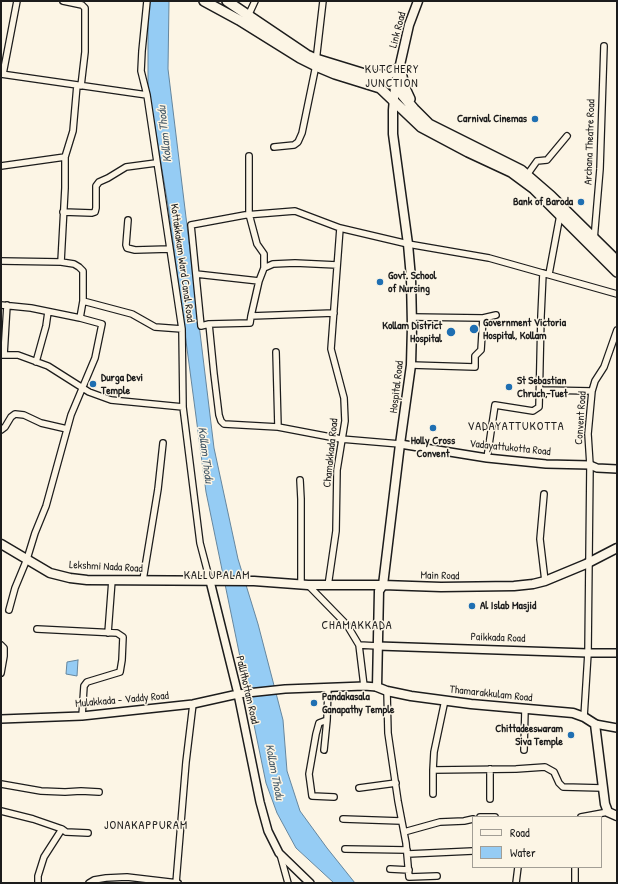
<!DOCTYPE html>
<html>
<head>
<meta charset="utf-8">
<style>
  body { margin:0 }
  #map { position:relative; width:618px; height:884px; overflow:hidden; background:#fcf5e5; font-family:"Patrick Hand",sans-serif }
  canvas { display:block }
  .frame { position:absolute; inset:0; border:2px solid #1c1c1c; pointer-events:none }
  .legend { position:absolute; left:472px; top:816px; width:130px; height:52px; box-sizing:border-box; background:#fcf5e5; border:1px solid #a29e95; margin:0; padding:5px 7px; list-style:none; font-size:12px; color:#1c1c1c }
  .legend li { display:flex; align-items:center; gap:8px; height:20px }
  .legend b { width:20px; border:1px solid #a29e95 }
</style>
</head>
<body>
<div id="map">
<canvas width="618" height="884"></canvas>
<div class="frame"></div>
<ul class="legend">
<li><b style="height:5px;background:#fcf5e5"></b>Road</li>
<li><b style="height:11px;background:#95ccf4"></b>Water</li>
</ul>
</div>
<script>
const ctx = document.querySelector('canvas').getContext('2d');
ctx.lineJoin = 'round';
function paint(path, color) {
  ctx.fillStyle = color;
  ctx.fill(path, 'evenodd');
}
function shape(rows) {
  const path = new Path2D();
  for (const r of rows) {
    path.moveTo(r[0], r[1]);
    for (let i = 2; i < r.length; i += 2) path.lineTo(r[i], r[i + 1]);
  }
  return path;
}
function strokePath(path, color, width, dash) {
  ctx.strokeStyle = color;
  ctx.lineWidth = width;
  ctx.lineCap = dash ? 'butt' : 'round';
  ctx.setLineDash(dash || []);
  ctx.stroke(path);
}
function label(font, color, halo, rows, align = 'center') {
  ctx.font = font + ' "Patrick Hand",sans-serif';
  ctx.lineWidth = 3;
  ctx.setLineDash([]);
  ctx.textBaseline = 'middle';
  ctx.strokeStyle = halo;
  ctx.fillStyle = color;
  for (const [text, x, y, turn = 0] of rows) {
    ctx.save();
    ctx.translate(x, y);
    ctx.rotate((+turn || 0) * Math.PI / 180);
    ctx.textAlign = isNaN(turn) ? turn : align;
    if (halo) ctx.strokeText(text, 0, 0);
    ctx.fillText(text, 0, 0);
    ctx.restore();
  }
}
const water = shape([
  [148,1,169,1,168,69,214,448,238,559,258,624,283,720,287,771,300,811,327,848,355,883,334,883,296,848,277,813,266,783,206,492,168,205,148,86,148,1],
  [78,660,77,676,66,674,67,662,78,660]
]);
paint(water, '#95ccf4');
strokePath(water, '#65869e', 1);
const minor = shape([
  [63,1,82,5,85,8,85,52,81,86],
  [249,14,255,1],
  [1,74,147,95,182,329,183,407,200,543,210,581],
  [3,74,17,1],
  [147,95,141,71,142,51,147,1],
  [274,147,294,145,298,142,302,133,315,70,323,1],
  [249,156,249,214,257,244,264,254,264,268,259,281,251,316],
  [1,166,65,157],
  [527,175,537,161,547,160,567,136],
  [63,212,92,213,95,212,96,208,96,186,99,182,108,178,126,167,156,163],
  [128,220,126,245,127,248,135,250,170,249],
  [594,240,600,169,604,46],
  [1,261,61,262,65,188,65,157,73,131,77,85],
  [264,268,273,264,295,263,337,265],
  [196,274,259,281],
  [549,274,560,215],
  [83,301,132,314,155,327,182,329],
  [1,305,31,308,80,318],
  [412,317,483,318],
  [209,324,250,323,251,316,334,313],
  [276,352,278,427],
  [1,355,18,355,48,366,89,392,111,400,183,407],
  [4,355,7,305],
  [36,362,46,326,48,312],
  [411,365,475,367,475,356,481,350,483,318,496,315],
  [540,390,592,391],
  [1,430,5,427,11,417,15,414,24,415,41,423,67,429],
  [400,444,341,439,278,427,224,424,221,421,219,415,214,374,209,324,201,326,191,225,245,215,295,211,340,228,408,244,489,258,617,294],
  [487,458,495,405,533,411,539,407,541,316,543,273],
  [300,480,301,499,301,585],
  [544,494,540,539,545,581],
  [143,580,158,489,163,443],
  [308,585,347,625,359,645,364,686],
  [328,586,336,531,337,470,345,421,344,398,331,349,340,228],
  [9,610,15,588,27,559,35,533,46,506,71,415,95,358,102,324,80,318,83,301,83,271,79,267,74,264,61,262],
  [37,629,117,633,123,637,122,660,120,672,87,682,84,686,82,716],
  [108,633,112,580],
  [1,645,4,648,4,656,1,673],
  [359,645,378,646],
  [328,687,327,720,319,723,316,734,309,774,312,796,334,797],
  [387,691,388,733,398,801,406,843,409,877,437,876],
  [445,700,434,752,433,770,516,769,545,767,554,772,559,783,563,787,603,788],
  [584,717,588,653,590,465,588,434,592,391,595,381,604,367,617,330],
  [324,750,327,720],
  [524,750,525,709],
  [433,770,433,794],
  [1,784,41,791,65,792,81,791,99,792],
  [359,788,396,783],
  [490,799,490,769],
  [1,811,33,819,62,829],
  [480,817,495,817],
  [581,817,608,812],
  [343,819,401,821],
  [404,832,440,822,464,821,473,819],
  [345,849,407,850],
  [280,854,288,883],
  [408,854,473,851],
  [575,867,575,883],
  [390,869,409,870],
  [38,883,38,876,44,857,62,829,66,832,88,833],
  [89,883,94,880,106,878,127,877,178,883],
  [176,883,186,762,193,704],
  [516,883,518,867]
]);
const tertiary = shape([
  [400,444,487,458,546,464,590,465,597,468,617,469],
  [210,581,238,694,260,802,268,831,279,853,310,883],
  [378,646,588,653,617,653],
  [1,719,82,716,128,711,193,704,238,694,285,689,364,686,377,687],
  [595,724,617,728]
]);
const secondary = shape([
  [418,1,409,25,395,87,393,110,393,134,408,244,411,278,412,326,411,365,400,444,383,585,379,591,377,687,387,691,411,696,471,704,573,713,584,717,595,724,605,804,608,812,617,816],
  [1,544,50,573,70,578,87,580,254,581,308,585,383,585,441,587,514,586,533,584,545,581,586,564,617,548]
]);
const primary = shape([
  [204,1,239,20,300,58,316,66,335,74,380,88,421,127,468,152,511,172,534,189,617,272],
  [227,1,307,55,316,59,381,79,392,84,399,91,414,109,429,124,521,170,551,196,617,261],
  [375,75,388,75,400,67,404,86,410,99]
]);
strokePath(minor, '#1c1c1c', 8);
strokePath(tertiary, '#1c1c1c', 10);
strokePath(secondary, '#1c1c1c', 11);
strokePath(primary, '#1c1c1c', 12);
strokePath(minor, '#fcf5e5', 5.5);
strokePath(tertiary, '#fcf5e5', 7);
strokePath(secondary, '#fcf5e5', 8);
strokePath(primary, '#fcf5e5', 9);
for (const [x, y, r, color] of [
  [535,119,4,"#1f6fb2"],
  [581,202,4,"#1f6fb2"],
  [380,282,4,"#1f6fb2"],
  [474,329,5,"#1f6fb2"],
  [451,332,5,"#1f6fb2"],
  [93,384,4,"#1f6fb2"],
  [509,387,4,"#1f6fb2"],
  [433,428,4,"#1f6fb2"],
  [472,606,4,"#1f6fb2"],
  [314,703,4,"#1f6fb2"],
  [571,735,4,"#1f6fb2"]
]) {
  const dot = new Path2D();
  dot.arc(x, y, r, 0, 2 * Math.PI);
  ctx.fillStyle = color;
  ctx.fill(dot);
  strokePath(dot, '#fcf5e5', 1.5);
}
label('11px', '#1c1c1c', '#fcf5e5', [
  ["Link Road",398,30,-75],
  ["Archana Theatre Road",590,142,-88],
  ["Kottakkakam Ward Canal Road",182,263,82],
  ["Hospital Road",397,387,-83],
  ["Convent Road",581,418,-86],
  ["Vadayattukotta Road",510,448,6],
  ["Chamakkada Road",331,453,-84],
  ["Lekshmi Nada Road",106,567,3],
  ["Main Road",440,576,1],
  ["Paikkada Road",498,638,2],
  ["Pallithottam Road",247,690,77],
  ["Thamarakkulam Road",491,694,6],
  ["Mulakkada - Vaddy Road",122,700,-5]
]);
label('bold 11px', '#1c1c1c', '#fcf5e5', [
  ["Carnival Cinemas",527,119,"right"],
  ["Bank of Baroda",573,202,"right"],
  ["Govt. School",388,276],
  ["of Nursing",388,289],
  ["Government Victoria",483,323],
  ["Hospital, Kollam",483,336],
  ["Kollam District",442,326,"right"],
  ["Hospital",442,339,"right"],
  ["Durga Devi",101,378],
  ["Temple",101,391],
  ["St Sebastian",517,381],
  ["Chruch, Tuet",517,394],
  ["Holly Cross",433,441,"center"],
  ["Convent",433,454,"center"],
  ["Al Islab Masjid",480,606],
  ["Pandakasala",322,697],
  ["Ganapathy Temple",322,710],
  ["Chittadeeswaram",563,729,"right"],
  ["Siva Temple",563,742,"right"]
], 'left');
ctx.letterSpacing = '1px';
label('12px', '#1c1c1c', '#fcf5e5', [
  ["KUTCHERY",392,70],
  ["JUNCTION",392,84],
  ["VADAYATTUKOTTA",516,427],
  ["KALLUPALAM",217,576],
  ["CHAMAKKADA",357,626],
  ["JONAKAPPURAM",146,826]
]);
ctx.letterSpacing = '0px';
label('italic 12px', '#465a68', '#fcf5e5', [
  ["Kollam Thodu",165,134,-96],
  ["Kollam Thodu",205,455,83],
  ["Kollam Thodu",274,772,79]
]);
</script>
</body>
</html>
